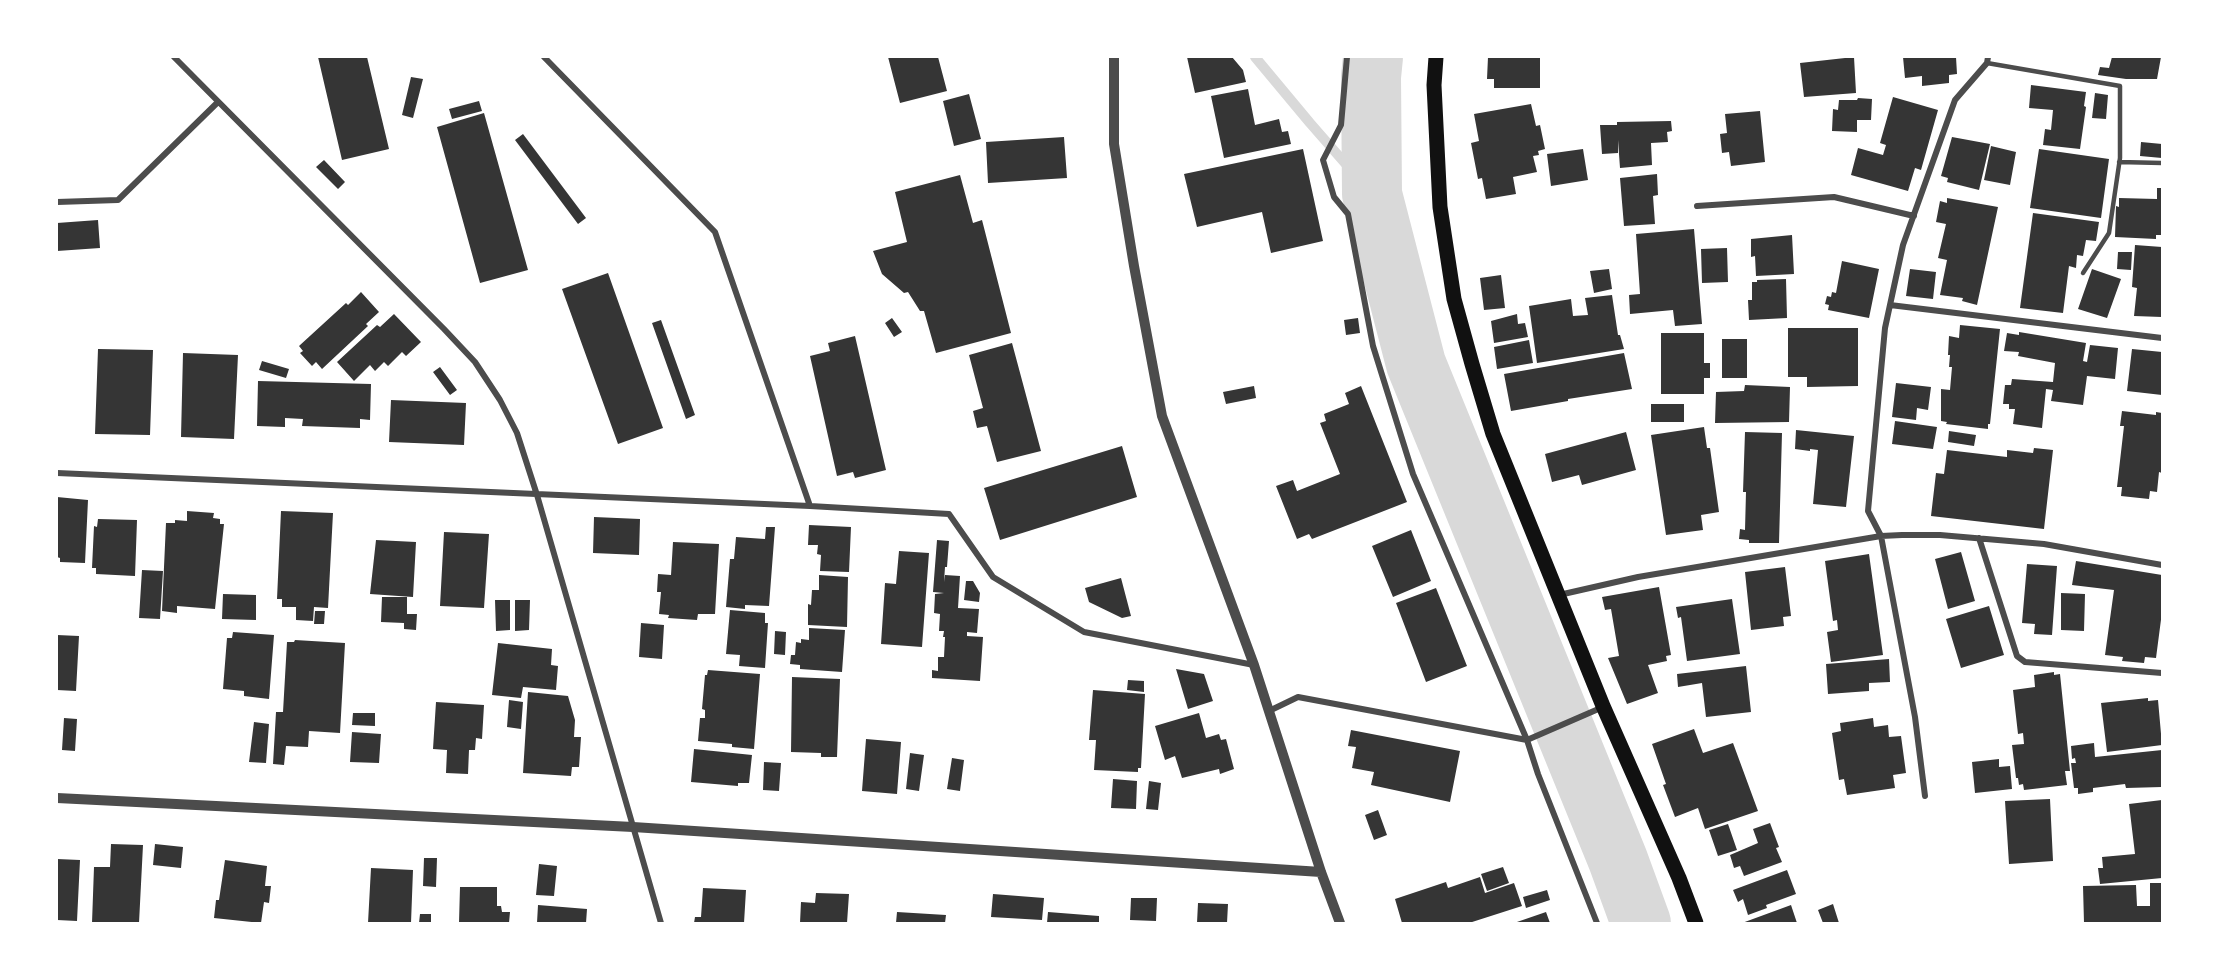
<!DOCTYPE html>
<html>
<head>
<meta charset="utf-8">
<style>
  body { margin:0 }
  #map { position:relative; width:2219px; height:980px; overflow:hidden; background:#fff; font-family:"Roboto Condensed",sans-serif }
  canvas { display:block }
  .frame { position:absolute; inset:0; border:58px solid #fff; pointer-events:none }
</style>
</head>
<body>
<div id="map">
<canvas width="2219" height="980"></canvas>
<div class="frame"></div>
</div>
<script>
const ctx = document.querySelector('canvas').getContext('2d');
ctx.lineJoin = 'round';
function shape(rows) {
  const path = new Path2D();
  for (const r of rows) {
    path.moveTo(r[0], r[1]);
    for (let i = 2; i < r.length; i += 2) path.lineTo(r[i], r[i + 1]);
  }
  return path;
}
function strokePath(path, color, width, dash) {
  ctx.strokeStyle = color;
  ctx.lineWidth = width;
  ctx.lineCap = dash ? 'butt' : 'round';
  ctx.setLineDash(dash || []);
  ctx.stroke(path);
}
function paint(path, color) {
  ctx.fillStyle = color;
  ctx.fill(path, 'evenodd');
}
strokePath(shape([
  [1255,57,1310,123,1372,194]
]), '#d9d9d9', 10);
strokePath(shape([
  [1373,57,1371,77,1372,194,1416,364,1618,860,1641,923]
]), '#d9d9d9', 60);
paint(shape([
  [318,57,367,57,389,149,342,160],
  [888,57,938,57,947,91,900,103],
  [1187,57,1232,57,1243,70,1246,82,1195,93],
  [1488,57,1540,57,1540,88,1494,88,1494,79,1487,79],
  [1854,57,1856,93,1804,97,1800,63],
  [1903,57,1956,57,1957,74,1949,75,1949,83,1922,86,1922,76,1905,78],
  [2112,57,2161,57,2157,79,2126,79,2098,75,2100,67,2109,68],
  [411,77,423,79,413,118,402,115],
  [2031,85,2086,92,2084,106,2086,107,2080,149,2043,145,2045,129,2051,130,2053,110,2029,108],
  [1248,89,1255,125,1279,119,1282,132,1288,131,1291,144,1224,158,1211,96],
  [2095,93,2108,95,2106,119,2092,118],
  [969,94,981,139,954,146,943,101],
  [1893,97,1938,110,1921,170,1915,168,1908,191,1851,175,1858,148,1883,155,1886,145,1880,143],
  [1858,98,1872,99,1871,120,1857,120,1857,132,1832,131,1833,109,1838,110,1839,100,1857,100],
  [479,101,482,111,452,119,449,109],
  [1531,104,1536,126,1540,125,1545,149,1538,151,1539,155,1533,156,1537,172,1513,177,1516,194,1486,199,1482,178,1478,179,1471,143,1479,141,1474,114],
  [1760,111,1765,162,1731,166,1729,152,1722,153,1720,134,1727,133,1725,114],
  [484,113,528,270,480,283,437,127],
  [1671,121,1672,131,1667,132,1668,142,1651,143,1652,165,1620,168,1618,140,1618,153,1602,154,1600,125,1617,125,1617,122],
  [523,134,586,218,578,224,515,140],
  [1064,137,1067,178,988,183,986,142],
  [1952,137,1990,144,1979,190,1947,182,1948,178,1941,176],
  [2141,142,2162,144,2162,158,2140,156],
  [1991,146,2016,152,2010,185,1984,180],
  [1303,149,1323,241,1271,253,1262,212,1197,227,1184,174],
  [1583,149,1588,180,1551,186,1547,154],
  [2039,149,2109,159,2101,218,2030,208],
  [324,160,345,182,338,189,316,167],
  [1657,174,1658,195,1653,196,1655,224,1624,226,1620,178],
  [960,175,973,223,982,220,1011,333,936,353,924,311,920,311,908,292,904,293,882,274,873,251,907,242,895,192],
  [2157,188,2162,188,2162,235,2156,235,2156,239,2115,237,2116,206,2119,207,2119,198,2157,199],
  [1947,198,1998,207,1977,305,1962,301,1963,298,1940,295,1947,260,1938,258,1946,224,1936,222,1940,201,1947,203],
  [2033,213,2099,222,2096,241,2086,240,2083,256,2077,255,2076,268,2069,266,2063,313,2020,308],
  [98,220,100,248,57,251,57,223],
  [1694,229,1702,324,1675,326,1673,310,1630,314,1629,295,1640,294,1636,234],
  [1792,235,1794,274,1756,276,1755,256,1751,257,1751,239],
  [2135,245,2162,247,2162,317,2134,316,2137,288,2132,287],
  [1727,248,1728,282,1702,283,1701,249],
  [2118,252,2132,252,2131,270,2117,269],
  [1842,261,1879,269,1869,318,1828,310,1829,305,1825,304,1827,296,1831,297,1832,292,1836,293],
  [1609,269,1612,289,1594,293,1590,271],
  [1910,269,1936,272,1933,299,1906,296],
  [2092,269,2121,279,2107,318,2078,309],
  [608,273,663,428,618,444,562,289],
  [1501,275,1505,308,1484,310,1480,278],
  [1786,279,1787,318,1749,320,1748,300,1752,300,1752,282,1757,282,1757,280],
  [361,292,379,312,366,324,368,326,322,369,316,362,312,366,300,353,303,351,299,346,346,303,348,305],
  [1612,295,1618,335,1620,335,1624,349,1537,363,1529,306,1571,299,1573,316,1588,315,1585,298],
  [394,314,421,342,406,356,402,352,388,366,384,362,375,371,370,365,354,381,337,362,377,325,380,327],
  [1517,314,1518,324,1525,323,1528,337,1494,343,1491,321],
  [892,318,902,332,894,337,885,323],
  [1358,318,1360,333,1346,335,1344,320],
  [661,320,695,415,686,419,652,323],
  [1960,325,2000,329,1990,424,1988,424,1988,429,1946,424,1947,422,1941,421,1941,389,1950,390,1952,367,1949,367,1950,355,1948,355,1949,336,1959,338],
  [1788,328,1858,328,1858,386,1807,387,1807,377,1788,377],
  [2019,332,2086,343,2083,361,2087,362,2090,345,2118,348,2115,379,2087,376,2083,405,2051,401,2053,390,2046,389,2042,428,2013,424,2015,409,2009,409,2009,404,2003,404,2005,385,2011,385,2012,379,2053,382,2055,363,2018,356,2019,352,2004,351,2007,333,2019,335],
  [1661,333,1704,333,1704,363,1710,363,1710,378,1704,378,1704,394,1661,394],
  [855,336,886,470,855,478,853,472,837,476,810,356,830,351,828,343],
  [1722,339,1747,339,1747,378,1722,378],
  [1529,340,1533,363,1497,369,1494,347],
  [1012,343,1041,451,997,462,987,426,977,428,973,411,983,408,969,355],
  [98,349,153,350,150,435,95,434],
  [2132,349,2162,352,2162,395,2127,391],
  [183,353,238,355,234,439,181,437],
  [1624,353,1632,389,1568,399,1568,401,1511,411,1504,374],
  [262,361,289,369,286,378,259,370],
  [440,367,457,390,450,395,433,372],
  [258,381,371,384,370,420,360,419,360,428,302,426,303,419,285,418,285,427,257,426],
  [1896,383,1931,387,1928,410,1917,408,1916,420,1892,417],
  [1745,385,1790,387,1789,422,1715,423,1716,392,1744,391],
  [1254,386,1256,398,1226,404,1223,392],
  [1361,386,1407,502,1312,539,1309,534,1297,539,1276,486,1293,480,1297,491,1340,474,1320,423,1326,421,1324,414,1349,404,1345,393],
  [391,400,466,403,464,445,389,442],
  [1651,404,1684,404,1684,422,1651,422],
  [2122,411,2156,415,2156,412,2162,413,2162,473,2159,472,2157,492,2150,491,2149,499,2121,496,2122,487,2117,487,2124,426,2120,426],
  [1895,421,1937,427,1933,449,1892,444],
  [1704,427,1707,448,1710,448,1719,512,1701,515,1703,530,1666,535,1651,435],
  [1796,430,1854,436,1846,507,1813,504,1818,450,1810,449,1810,451,1795,449],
  [1949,431,1976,435,1974,446,1948,442],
  [1626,432,1636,470,1582,485,1579,475,1552,482,1545,454],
  [1745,432,1782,433,1779,543,1749,543,1749,540,1739,539,1740,529,1745,530,1746,492,1743,492],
  [1122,446,1137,497,1000,540,984,488],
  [2034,448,2053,450,2044,529,1931,516,1936,473,1944,474,1947,450,2007,457,2007,450,2033,453],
  [57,497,88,500,85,563,60,562,60,558,57,557],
  [187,511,214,513,213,518,220,519,220,524,224,524,215,609,177,606,177,613,162,611,166,523,175,523,175,520,187,521],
  [281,511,333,513,328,608,314,607,313,621,296,620,296,607,282,607,282,599,277,599],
  [594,517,640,519,639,555,593,553],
  [98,519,137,520,135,576,96,574,96,568,92,568,94,526,97,527],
  [809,525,851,527,849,572,820,571,821,555,817,554,818,545,808,545],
  [766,527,775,527,769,606,745,605,745,609,726,607,730,559,734,559,736,537,765,539],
  [1411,530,1431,581,1393,597,1372,546],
  [444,532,489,534,484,608,440,606],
  [376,540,416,542,413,597,370,594],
  [937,540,949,541,947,567,945,567,944,582,945,575,960,576,958,608,979,609,977,633,967,632,967,636,983,637,980,681,932,678,932,670,938,671,938,657,944,657,945,637,943,637,944,631,939,631,940,614,934,613,935,594,944,593,933,592],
  [673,542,719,544,715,614,698,614,697,620,668,618,669,615,659,614,661,592,657,592,658,574,671,575],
  [899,551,929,553,922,647,881,644,885,583,896,584],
  [1961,552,1975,601,1948,609,1935,559],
  [1869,554,1883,655,1831,662,1827,632,1838,630,1837,620,1833,621,1825,561],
  [2076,561,2162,575,2162,612,2156,658,2145,657,2144,663,2122,661,2123,657,2105,655,2114,590,2072,585],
  [2027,564,2057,566,2052,635,2034,634,2035,624,2022,623],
  [1785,567,1791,616,1783,617,1784,626,1751,630,1745,572],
  [142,570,163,571,160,619,139,618],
  [819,575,848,577,847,627,808,625,808,604,811,605,812,590,819,590],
  [1121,578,1131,616,1122,618,1089,602,1085,588],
  [966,581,973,581,980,593,979,602,964,600],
  [1659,587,1671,655,1666,656,1667,661,1648,665,1658,693,1627,704,1608,658,1619,656,1611,609,1605,610,1602,597],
  [1436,588,1467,666,1426,682,1396,603],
  [2061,593,2085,594,2084,631,2061,630],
  [223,594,256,595,256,620,222,619],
  [382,597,407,597,407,614,417,614,416,630,404,629,404,623,381,622],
  [1732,599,1740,654,1687,661,1681,617,1678,618,1676,607],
  [495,600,510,600,510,630,496,631],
  [515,600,530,600,529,630,515,631],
  [1989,606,2004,655,1961,668,1946,619],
  [730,610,765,613,765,623,768,623,765,668,739,666,740,655,726,654],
  [315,611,325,611,324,624,314,624],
  [641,623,664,625,662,659,639,657],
  [809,628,845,630,842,672,800,669,800,665,790,664,791,655,795,655,796,642,801,643,801,639,809,640],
  [775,631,786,632,785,655,774,654],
  [233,632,274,635,269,699,244,696,244,691,223,689,227,638,232,638],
  [57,635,79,636,76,691,57,690],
  [295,640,345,643,340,733,309,731,308,747,286,746,284,765,273,764,276,712,283,712,287,642,294,642],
  [498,643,552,649,551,665,558,666,556,690,523,687,521,698,492,695],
  [1889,659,1890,682,1869,683,1869,691,1828,694,1826,664],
  [1746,666,1751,712,1706,717,1702,683,1678,687,1677,674],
  [1176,669,1204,674,1213,701,1188,709],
  [708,670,760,674,754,749,732,747,732,744,698,741,700,718,705,718,705,710,702,709,705,675,707,675],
  [2054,672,2054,675,2060,674,2070,771,2065,771,2067,785,2024,790,2023,784,2019,785,2018,778,2016,778,2012,745,2024,744,2023,733,2018,734,2013,690,2035,687,2034,675],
  [792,677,840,679,837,757,821,757,821,753,791,752],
  [1128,680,1144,681,1144,692,1127,690],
  [1093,690,1145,694,1141,768,1138,768,1138,772,1094,770,1096,740,1089,740],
  [528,692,568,696,575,720,574,737,581,737,579,767,572,767,571,776,523,773],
  [2148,698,2148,701,2158,700,2162,745,2107,752,2101,703],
  [509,700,523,702,521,729,507,727],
  [436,702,484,705,482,739,476,738,475,750,469,750,468,774,446,773,447,750,433,749],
  [353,713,375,713,375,726,352,725],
  [1199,713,1206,738,1219,734,1221,740,1226,739,1234,769,1220,774,1219,769,1182,778,1175,756,1165,760,1155,726],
  [64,718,77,719,75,751,62,750],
  [1873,718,1874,727,1888,725,1889,737,1901,736,1906,773,1893,775,1895,788,1847,795,1844,779,1839,780,1832,733,1841,731,1840,723],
  [254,722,269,724,266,763,249,762],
  [1694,729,1703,753,1733,743,1758,811,1705,829,1698,808,1675,817,1663,785,1666,784,1652,744],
  [1351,730,1460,751,1450,802,1371,785,1374,772,1352,768,1356,747,1348,746],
  [352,732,381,734,379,763,350,762],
  [866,739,901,742,897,794,862,791],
  [2094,743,2095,757,2162,750,2162,787,2126,788,2125,784,2093,788,2093,792,2078,794,2078,788,2074,788,2071,763,2076,763,2075,758,2072,759,2071,746],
  [694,749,752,755,749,783,738,783,738,786,691,782],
  [910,753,924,755,919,791,906,789],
  [952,758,964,760,960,791,947,789],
  [1999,759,1999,767,2010,766,2012,789,1975,793,1972,762],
  [764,762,781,763,779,791,763,790],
  [1113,779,1137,781,1136,809,1111,808],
  [1149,781,1161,783,1158,810,1146,809],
  [2050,799,2053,861,2009,864,2005,801],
  [2162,800,2162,878,2100,884,2098,868,2103,868,2102,857,2135,854,2129,804],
  [1378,810,1387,835,1374,840,1365,815],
  [1770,823,1779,847,1776,848,1782,862,1744,876,1740,866,1734,868,1730,855,1758,843,1753,829],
  [1728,824,1737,850,1718,856,1709,830],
  [111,844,143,845,139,923,92,923,94,867,110,867],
  [155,844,183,847,181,868,153,865],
  [424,858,437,858,436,887,423,886],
  [57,859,80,860,77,921,57,920],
  [225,860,267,866,265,886,271,886,269,903,264,902,261,923,214,918,216,900,219,900],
  [539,864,557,866,554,896,536,895],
  [1503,867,1509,883,1487,891,1481,874],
  [371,868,413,870,411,923,368,923],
  [1787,870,1796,894,1766,905,1767,908,1748,915,1743,899,1738,902,1733,890],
  [1480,877,1485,893,1514,883,1522,906,1469,923,1402,923,1395,899,1446,882,1448,888],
  [2150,883,2162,883,2162,923,2084,923,2083,886,2136,885,2137,906,2150,906],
  [460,887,497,887,497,906,501,906,502,912,510,912,509,923,459,923],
  [703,888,746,890,744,923,694,923,695,917,701,917],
  [1547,890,1550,900,1526,908,1523,897],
  [816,893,849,894,847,923,800,923,801,902,815,903],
  [993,894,1044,898,1042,920,991,917],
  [1131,898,1157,898,1156,921,1130,920],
  [1198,903,1228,904,1227,923,1197,923],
  [1833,904,1839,923,1823,923,1818,910],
  [538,905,587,909,586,923,537,923],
  [1791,905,1797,923,1742,923],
  [897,912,946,915,945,923,896,923],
  [1048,912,1099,916,1099,923,1047,923],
  [1546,912,1550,923,1514,923],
  [420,914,431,914,431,923,419,923]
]), '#353535');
strokePath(shape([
  [1987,63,2120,86,2120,158,2109,233,2083,273],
  [2119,162,2162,163]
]), '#4c4c4c', 4.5);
strokePath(shape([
  [174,57,444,329,475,362,500,400,517,433,537,495,661,923],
  [544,57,715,232,810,506],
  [1347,57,1341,125,1323,160,1334,197,1348,214,1373,346,1413,474,1527,740,1538,774,1597,923],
  [57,202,118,200,218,102],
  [1697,206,1834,197,1914,216],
  [1890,305,2162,338],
  [57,473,810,506,949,514,993,577,1084,632,1254,665],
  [1979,538,2017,656,2025,662,2162,673],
  [1559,595,1638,577,1881,536,1902,535,1940,535,2044,544,2162,565],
  [1269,711,1298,697,1527,740,1603,707],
  [1925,796,1915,717,1881,536,1868,511,1885,328,1903,245,1955,100,1987,63,1988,57]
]), '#4c4c4c', 6);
strokePath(shape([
  [1114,57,1114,144,1134,266,1162,416,1254,665,1321,872,1340,923],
  [57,798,633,827,1321,872]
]), '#4c4c4c', 10);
strokePath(shape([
  [1436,57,1434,85,1440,207,1454,299,1472,364,1493,434,1603,706,1679,878,1696,923]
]), '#111', 15);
</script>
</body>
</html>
